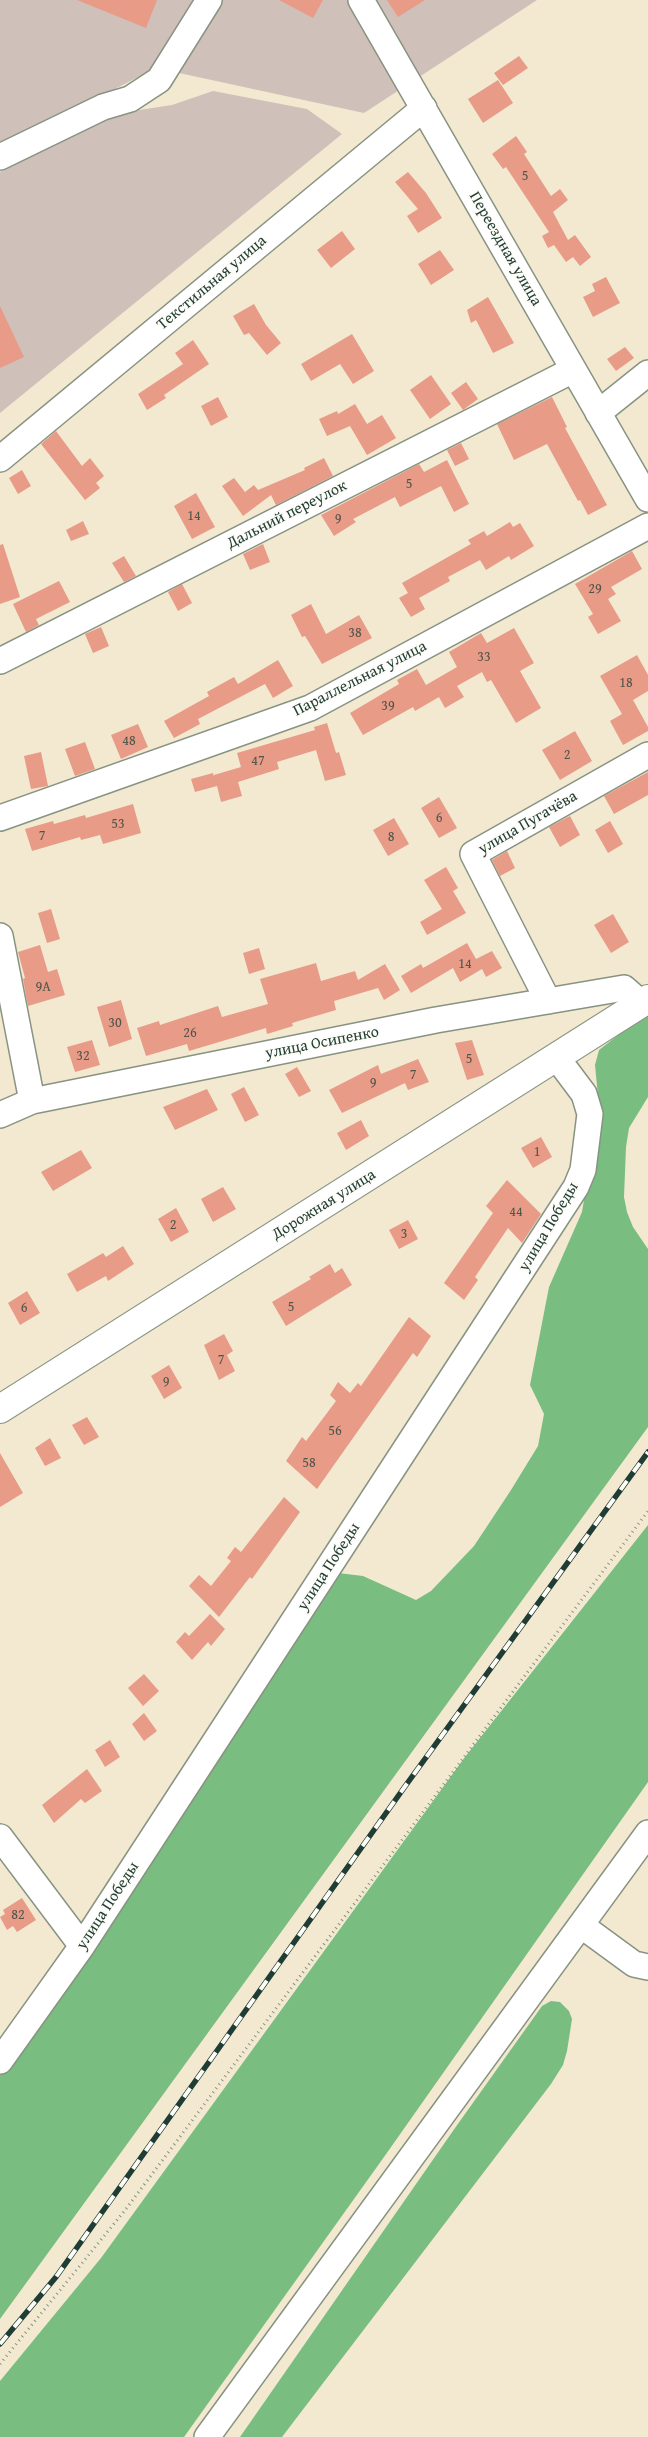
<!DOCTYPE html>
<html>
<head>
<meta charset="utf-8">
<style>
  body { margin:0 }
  canvas { display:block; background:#f2e9d0 }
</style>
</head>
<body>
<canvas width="648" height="2437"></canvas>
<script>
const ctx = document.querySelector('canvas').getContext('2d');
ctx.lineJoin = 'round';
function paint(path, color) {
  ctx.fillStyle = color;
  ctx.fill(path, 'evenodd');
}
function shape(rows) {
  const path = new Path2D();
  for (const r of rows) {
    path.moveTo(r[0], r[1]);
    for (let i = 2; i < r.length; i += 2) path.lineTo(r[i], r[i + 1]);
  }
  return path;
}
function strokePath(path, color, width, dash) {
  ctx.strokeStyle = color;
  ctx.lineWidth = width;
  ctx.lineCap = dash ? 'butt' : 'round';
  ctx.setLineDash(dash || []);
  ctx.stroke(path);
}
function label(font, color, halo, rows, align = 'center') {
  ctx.font = font + ' "Gentium Book Plus",serif';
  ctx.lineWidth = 4;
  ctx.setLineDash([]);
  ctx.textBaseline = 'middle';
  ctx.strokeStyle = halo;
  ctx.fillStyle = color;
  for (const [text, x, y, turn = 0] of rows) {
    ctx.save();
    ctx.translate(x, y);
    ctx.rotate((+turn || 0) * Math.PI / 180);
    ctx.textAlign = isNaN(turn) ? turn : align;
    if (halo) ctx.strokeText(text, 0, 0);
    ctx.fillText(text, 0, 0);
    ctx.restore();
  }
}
paint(shape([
  [0,0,537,0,364,113,156,68,0,147],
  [213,91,307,109,342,134,0,413,0,172,87,118,172,105]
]), '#cfc0ba');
paint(shape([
  [648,1012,648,1097,629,1128,626,1147,624,1197,627,1212,633,1227,648,1249,648,1427,0,2319,0,2073,109,1879,338,1573,363,1576,416,1600,431,1591,474,1546,511,1490,538,1446,544,1414,530,1385,549,1287,582,1212,598,1115,598,1096,595,1065,599,1050],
  [648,1525,648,1782,384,2157,184,2437,0,2437,0,2381,101,2258,465,1757],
  [551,2001,560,2002,569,2011,572,2019,567,2051,563,2065,551,2084,282,2437,240,2437,455,2128,542,2006]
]), '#79bd80');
paint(shape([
  [77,0,157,0,146,28],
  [279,0,323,0,313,18],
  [387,0,425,0,398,17],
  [519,56,528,68,503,85,494,73],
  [498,80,513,103,483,123,468,99],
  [516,136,527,152,524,154,551,196,560,189,568,200,553,212,568,240,575,235,591,257,580,266,573,257,566,262,554,245,548,248,542,236,549,232,506,167,503,169,492,154],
  [408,172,426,193,442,218,418,233,407,216,418,209,395,182],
  [342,231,355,249,331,268,317,250],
  [440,250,454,270,431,285,418,264],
  [606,277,620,303,593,317,583,297,595,291,592,284],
  [488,297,514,343,493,353,476,320,471,323,467,310],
  [254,304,266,325,281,343,267,355,249,333,244,335,233,316],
  [0,306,24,357,0,368],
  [352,334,374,371,353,384,340,364,311,381,301,364],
  [193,340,209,364,164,395,166,398,147,410,138,394,183,364,175,353],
  [625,347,634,358,616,371,607,359],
  [431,375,451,404,430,419,410,390],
  [466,382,478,399,463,410,451,393],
  [218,397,228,417,211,426,201,406],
  [552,397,567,427,565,428,607,505,588,515,580,500,578,501,547,444,514,460,497,424],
  [355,404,367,424,382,415,396,438,367,455,350,426,327,436,319,419,337,411,338,414],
  [56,431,82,466,90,458,104,476,96,483,100,488,85,500,41,444],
  [461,443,469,459,455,466,447,450],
  [324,458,333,476,276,505,271,495,243,516,222,486,234,478,245,492,254,485,258,490,305,470,304,468],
  [447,460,469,504,454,512,441,486,400,507,395,497,353,519,356,522,334,536,321,515,419,464,424,472],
  [22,470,31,486,18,494,9,478],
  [196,493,215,527,192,539,174,506],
  [83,521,89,534,71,541,66,530],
  [510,522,513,527,520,523,534,546,511,560,509,556,486,570,480,560,448,577,450,581,419,598,425,609,411,617,399,598,408,593,402,583,471,544,468,540,484,531,487,536],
  [3,544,20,597,0,604,0,545],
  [263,544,270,562,250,570,243,554],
  [632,551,642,569,611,587,616,594,608,599,621,621,598,634,588,617,593,614,575,584],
  [124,556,136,576,124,582,112,563],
  [59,581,70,602,36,619,39,625,26,632,13,604],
  [182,584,192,603,178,611,168,592],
  [311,604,326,634,359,615,372,638,322,664,305,636,302,637,291,615],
  [101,627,109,646,93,653,85,634],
  [514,628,534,663,520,671,541,708,516,723,491,680,487,682,482,672,457,686,464,697,445,708,439,697,415,711,413,707,363,735,350,713,399,684,397,680,417,669,426,685,457,667,449,652,481,633,487,643],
  [637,655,648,675,648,691,633,700,648,727,648,731,623,745,610,721,622,714,600,676],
  [278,660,293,686,273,698,265,684,198,719,200,724,174,738,164,721,209,696,207,692,234,677,238,684],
  [327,723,336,753,339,752,346,775,325,781,316,750,277,762,279,769,238,782,242,796,221,802,217,786,195,792,191,779,213,773,214,777,214,775,241,767,237,753,315,730,314,727],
  [138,724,148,747,121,759,111,735],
  [575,731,592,761,560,780,542,750],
  [85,742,95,769,75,776,65,749],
  [41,752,48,786,31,789,24,756],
  [648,772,648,795,614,814,604,796],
  [439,797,457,828,439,838,421,808],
  [133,804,141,833,103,844,100,835,81,840,80,837,32,851,25,829,53,821,54,824,85,815,86,818],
  [570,816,580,835,560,847,549,827],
  [394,818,409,844,388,856,373,830],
  [610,821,623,844,608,853,595,830],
  [507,851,515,868,500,876,492,860],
  [446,867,458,888,453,891,466,913,427,935,420,922,442,909,424,880],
  [51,909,60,939,47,943,38,913],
  [613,914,629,942,611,953,594,925],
  [467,943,476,959,492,951,502,968,486,977,482,969,460,982,453,968,411,993,401,976,421,964,423,968],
  [40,945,48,972,57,969,65,995,28,1006,23,979,25,978,18,952],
  [259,948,265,969,249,974,243,953],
  [316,963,321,981,355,971,358,980,385,964,400,990,384,1000,378,988,334,1001,336,1010,292,1023,293,1026,267,1034,266,1028,189,1051,187,1044,146,1056,137,1028,159,1021,160,1025,218,1006,222,1017,268,1004,260,979],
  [121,1000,132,1039,109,1047,97,1007],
  [92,1040,100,1065,75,1072,67,1047],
  [472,1040,484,1075,467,1080,455,1043],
  [418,1059,429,1082,408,1090,405,1083,342,1113,329,1090,378,1065,381,1074],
  [297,1067,311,1091,299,1097,285,1074],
  [244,1087,259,1115,245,1122,231,1094],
  [207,1089,218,1110,175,1130,163,1107],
  [361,1120,369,1136,346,1150,337,1133],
  [541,1137,552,1157,533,1168,521,1148],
  [81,1150,92,1168,53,1191,41,1172],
  [507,1180,541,1214,522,1243,508,1228,475,1277,478,1280,464,1300,444,1283,493,1213,486,1206],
  [223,1187,236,1209,213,1222,201,1199],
  [176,1208,189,1232,171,1242,158,1219],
  [408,1220,418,1239,399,1249,389,1230],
  [123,1246,134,1264,108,1281,106,1276,77,1292,67,1274,103,1253,106,1257],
  [330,1264,335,1273,342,1268,352,1285,286,1326,272,1302,311,1279,309,1277],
  [27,1291,40,1313,20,1325,8,1303],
  [409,1317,431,1336,417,1357,413,1353,317,1489,286,1461,302,1437,306,1441,336,1401,330,1395,338,1382,350,1393,358,1383,361,1386],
  [224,1334,233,1351,227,1355,235,1371,219,1380,204,1345],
  [169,1365,182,1388,164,1399,151,1376],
  [87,1417,99,1437,84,1445,72,1425],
  [50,1438,61,1458,45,1466,35,1448],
  [0,1453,23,1493,0,1507],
  [284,1497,300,1512,252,1579,250,1577,219,1617,189,1586,199,1575,211,1586,231,1561,227,1558,235,1547,241,1552],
  [210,1614,225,1629,211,1646,208,1642,192,1660,176,1642,185,1632,189,1636],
  [144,1674,159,1691,143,1706,128,1688],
  [144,1713,157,1731,144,1741,132,1724],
  [110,1740,120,1757,105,1767,95,1750],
  [87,1769,102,1791,85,1803,81,1799,54,1823,42,1805],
  [22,1898,36,1920,17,1932,13,1926,7,1930,0,1917,5,1914,3,1910]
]), '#e89b87');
const minor = shape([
  [361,0,648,499],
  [0,157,103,107,130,99,159,80,209,0],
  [598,413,648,373],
  [0,459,424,108],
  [0,661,573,370],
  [0,818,310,708,648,526],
  [0,936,32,1101],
  [548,1001,473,854,648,755],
  [0,1115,32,1101,436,1020,624,988,641,1003],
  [0,1837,82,1946],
  [582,1926,634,1964,648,1967],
  [0,2061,82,1946,576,1187,583,1170,590,1114,584,1094,557,1058],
  [207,2437,648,1833]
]);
const major = shape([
  [0,1409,648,999]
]);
strokePath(minor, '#889382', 28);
strokePath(major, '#889382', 30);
strokePath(shape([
  [0,2364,126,2209,648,1511]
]), '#889382', 3, [1, 4]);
strokePath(minor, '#fff', 25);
strokePath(major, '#fff', 28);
const rail = shape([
  [0,2344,56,2277,406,1785,648,1452]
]);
strokePath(rail, '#1f3d34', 5.5);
strokePath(rail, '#fdfcf7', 4, [11]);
label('14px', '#515449', null, [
  ["5",525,176],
  ["5",409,484],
  ["14",194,516],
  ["9",338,519],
  ["29",595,589],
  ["38",355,633],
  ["33",484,657],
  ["18",626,683],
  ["39",388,706],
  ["48",129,741],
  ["2",567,755],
  ["47",258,761],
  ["6",439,818],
  ["53",118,824],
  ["7",42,836],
  ["8",391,837],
  ["14",465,964],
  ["9А",43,987],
  ["30",115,1023],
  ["26",190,1033],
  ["32",83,1056],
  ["5",469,1059],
  ["7",413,1075],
  ["9",373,1083],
  ["1",537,1152],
  ["44",516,1212],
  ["2",173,1225],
  ["3",404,1234],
  ["5",291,1307],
  ["6",24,1308],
  ["7",221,1360],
  ["9",166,1382],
  ["56",335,1431],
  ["58",309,1463],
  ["82",18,1915]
]);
label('16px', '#1f3d34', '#fdfcf7', [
  ["Переездная улица",505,249,60],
  ["Текстильная улица",212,283,-40],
  ["Дальний переулок",287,515,-27],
  ["Параллельная улица",360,679,-27],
  ["улица Пугачёва",528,823,-30],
  ["улица Осипенко",322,1043,-11],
  ["Дорожная улица",324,1205,-32],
  ["улица Победы",549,1227,-59],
  ["улица Победы",329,1567,-57],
  ["улица Победы",108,1906,-57]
]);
</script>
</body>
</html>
